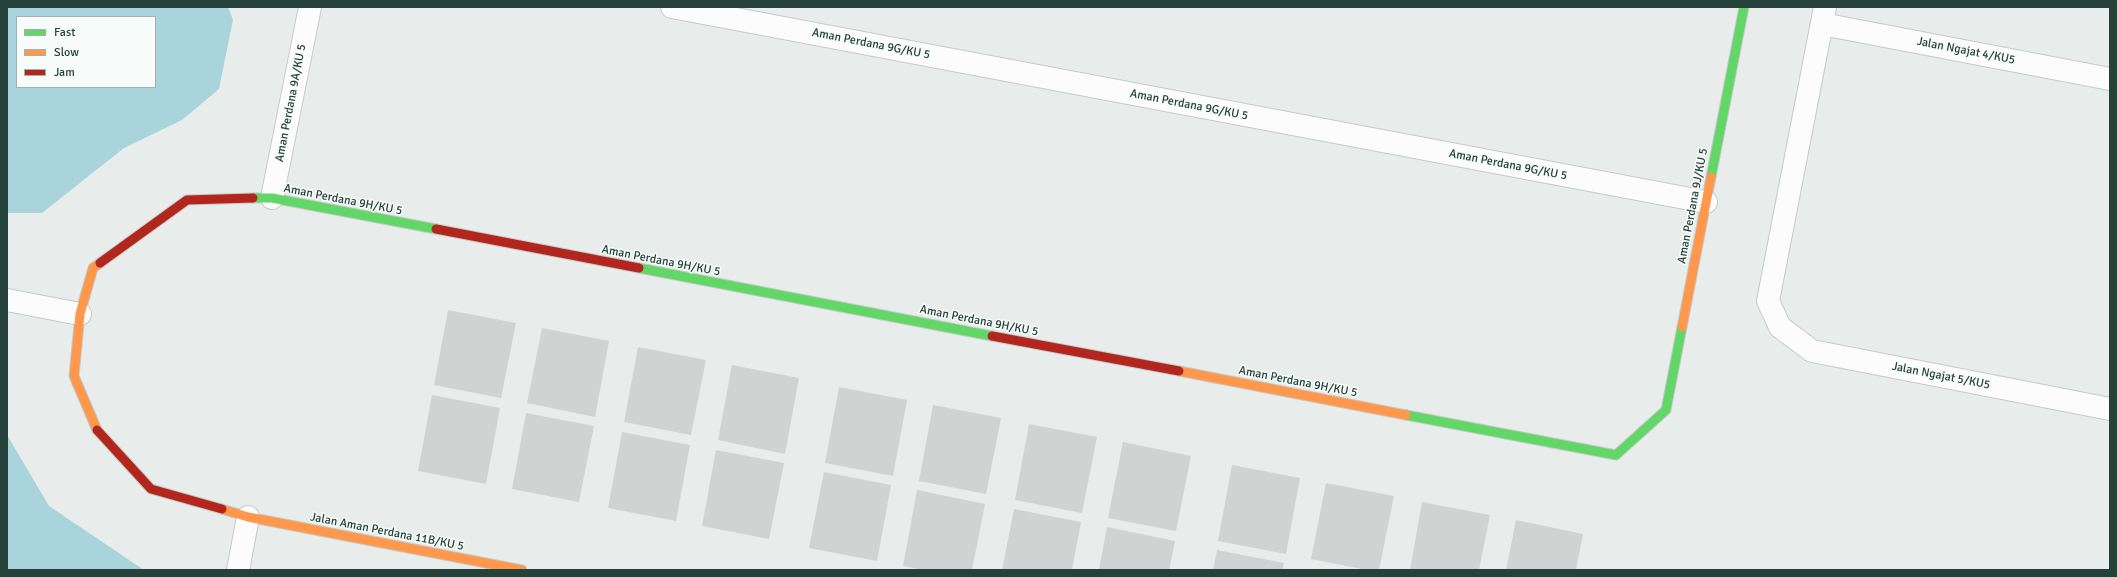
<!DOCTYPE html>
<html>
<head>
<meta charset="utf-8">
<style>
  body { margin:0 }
  #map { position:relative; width:2117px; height:577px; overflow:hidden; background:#e8edeb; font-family:Signika,sans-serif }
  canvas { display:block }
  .frame { position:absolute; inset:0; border:8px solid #24423a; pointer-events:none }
  .legend { position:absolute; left:16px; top:16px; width:140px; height:72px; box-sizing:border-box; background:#f7fbf9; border:1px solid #a3b1ad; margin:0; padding:5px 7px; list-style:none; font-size:12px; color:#24423a }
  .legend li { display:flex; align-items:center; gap:8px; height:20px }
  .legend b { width:20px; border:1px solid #a3b1ad }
</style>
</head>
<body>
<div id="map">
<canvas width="2117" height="577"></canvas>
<div class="frame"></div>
<ul class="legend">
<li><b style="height:5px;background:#63d668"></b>Fast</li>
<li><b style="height:5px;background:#ff974d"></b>Slow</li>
<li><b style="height:5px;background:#b3261e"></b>Jam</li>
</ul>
</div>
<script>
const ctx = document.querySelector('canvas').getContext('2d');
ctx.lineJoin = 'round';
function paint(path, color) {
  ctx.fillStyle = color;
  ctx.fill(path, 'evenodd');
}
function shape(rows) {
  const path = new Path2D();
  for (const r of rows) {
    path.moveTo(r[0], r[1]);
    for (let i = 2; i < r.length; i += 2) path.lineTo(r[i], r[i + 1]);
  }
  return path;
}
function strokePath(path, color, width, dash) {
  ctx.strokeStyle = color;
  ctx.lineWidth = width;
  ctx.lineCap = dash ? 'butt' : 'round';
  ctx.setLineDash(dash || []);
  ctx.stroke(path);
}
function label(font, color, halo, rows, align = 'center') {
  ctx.font = font + ' Signika,sans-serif';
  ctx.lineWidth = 3;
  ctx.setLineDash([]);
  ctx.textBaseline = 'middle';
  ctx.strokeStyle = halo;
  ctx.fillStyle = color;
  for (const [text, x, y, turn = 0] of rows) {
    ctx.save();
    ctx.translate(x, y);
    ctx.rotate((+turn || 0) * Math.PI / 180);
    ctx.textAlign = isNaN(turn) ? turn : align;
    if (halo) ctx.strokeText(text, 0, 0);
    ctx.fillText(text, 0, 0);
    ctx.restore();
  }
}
paint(shape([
  [7,7,228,7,233,20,219,89,182,120,124,148,42,213,7,213],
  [17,17,155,17,155,87,17,87],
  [7,435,49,506,144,570,7,570]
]), '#a9d4db');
paint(shape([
  [448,310,516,323,501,398,434,385],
  [542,328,609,341,595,417,527,403],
  [638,347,706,360,691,435,624,422],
  [732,365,799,378,785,454,718,440],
  [839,387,907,400,893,476,825,463],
  [432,395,500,408,486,484,418,471],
  [933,405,1001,418,986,494,919,481],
  [526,413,594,426,579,502,512,489],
  [1029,424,1097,437,1082,513,1015,500],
  [622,432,690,445,676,521,608,508],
  [1123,442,1191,456,1176,531,1108,518],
  [716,450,784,463,769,539,702,526],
  [1232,465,1300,478,1286,554,1218,541],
  [824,472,891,485,877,561,809,548],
  [1326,483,1394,496,1379,570,1367,570,1311,559],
  [917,490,985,504,972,570,923,570,903,566],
  [1422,502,1490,515,1479,570,1410,570],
  [1014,509,1081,522,1072,570,1002,570],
  [1516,520,1583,534,1576,570,1506,570],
  [1107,527,1175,541,1169,570,1099,570],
  [1217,550,1284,563,1283,570,1213,570]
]), '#cfd4d2');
const street = shape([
  [672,7,1706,202],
  [1825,7,1768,301,1780,327,1812,351,2110,409],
  [1822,24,2110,79],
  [272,198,310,7],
  [7,300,80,314],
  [238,570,248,517]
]);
const fast = shape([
  [1711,177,1744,7],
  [253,198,272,198,436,229],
  [639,268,992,336],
  [1406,415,1616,455,1666,410,1682,327]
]);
const slow = shape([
  [1682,327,1711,177],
  [1179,371,1406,415],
  [97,430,74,376,80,314,93,268,100,263],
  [222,509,248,517,522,570]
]);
const jam = shape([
  [436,229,639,268],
  [100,263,187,200,253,198],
  [992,336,1179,371],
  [97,430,151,489,222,509]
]);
strokePath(street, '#c5cac8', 24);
strokePath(fast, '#c3cbc8', 11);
strokePath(slow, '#c3cbc8', 11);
strokePath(jam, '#c3cbc8', 11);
strokePath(street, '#fcfcfc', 22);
strokePath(fast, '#63d668', 9);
strokePath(slow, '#ff974d', 9);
strokePath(jam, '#b3261e', 9);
label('12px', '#24423a', '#f7fbf9', [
  ["Aman Perdana 9G/KU 5",871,44,11],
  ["Jalan Ngajat 4/KU5",1966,51,11],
  ["Aman Perdana 9A/KU 5",291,103,-79],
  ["Aman Perdana 9G/KU 5",1189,105,11],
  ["Aman Perdana 9G/KU 5",1508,165,11],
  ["Aman Perdana 9H/KU 5",343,200,11],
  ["Aman Perdana 9J/KU 5",1693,206,-79],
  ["Aman Perdana 9H/KU 5",661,261,11],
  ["Aman Perdana 9H/KU 5",979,321,11],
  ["Jalan Ngajat 5/KU5",1941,376,11],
  ["Aman Perdana 9H/KU 5",1298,382,11],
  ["Jalan Aman Perdana 11B/KU 5",387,532,11]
]);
</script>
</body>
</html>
